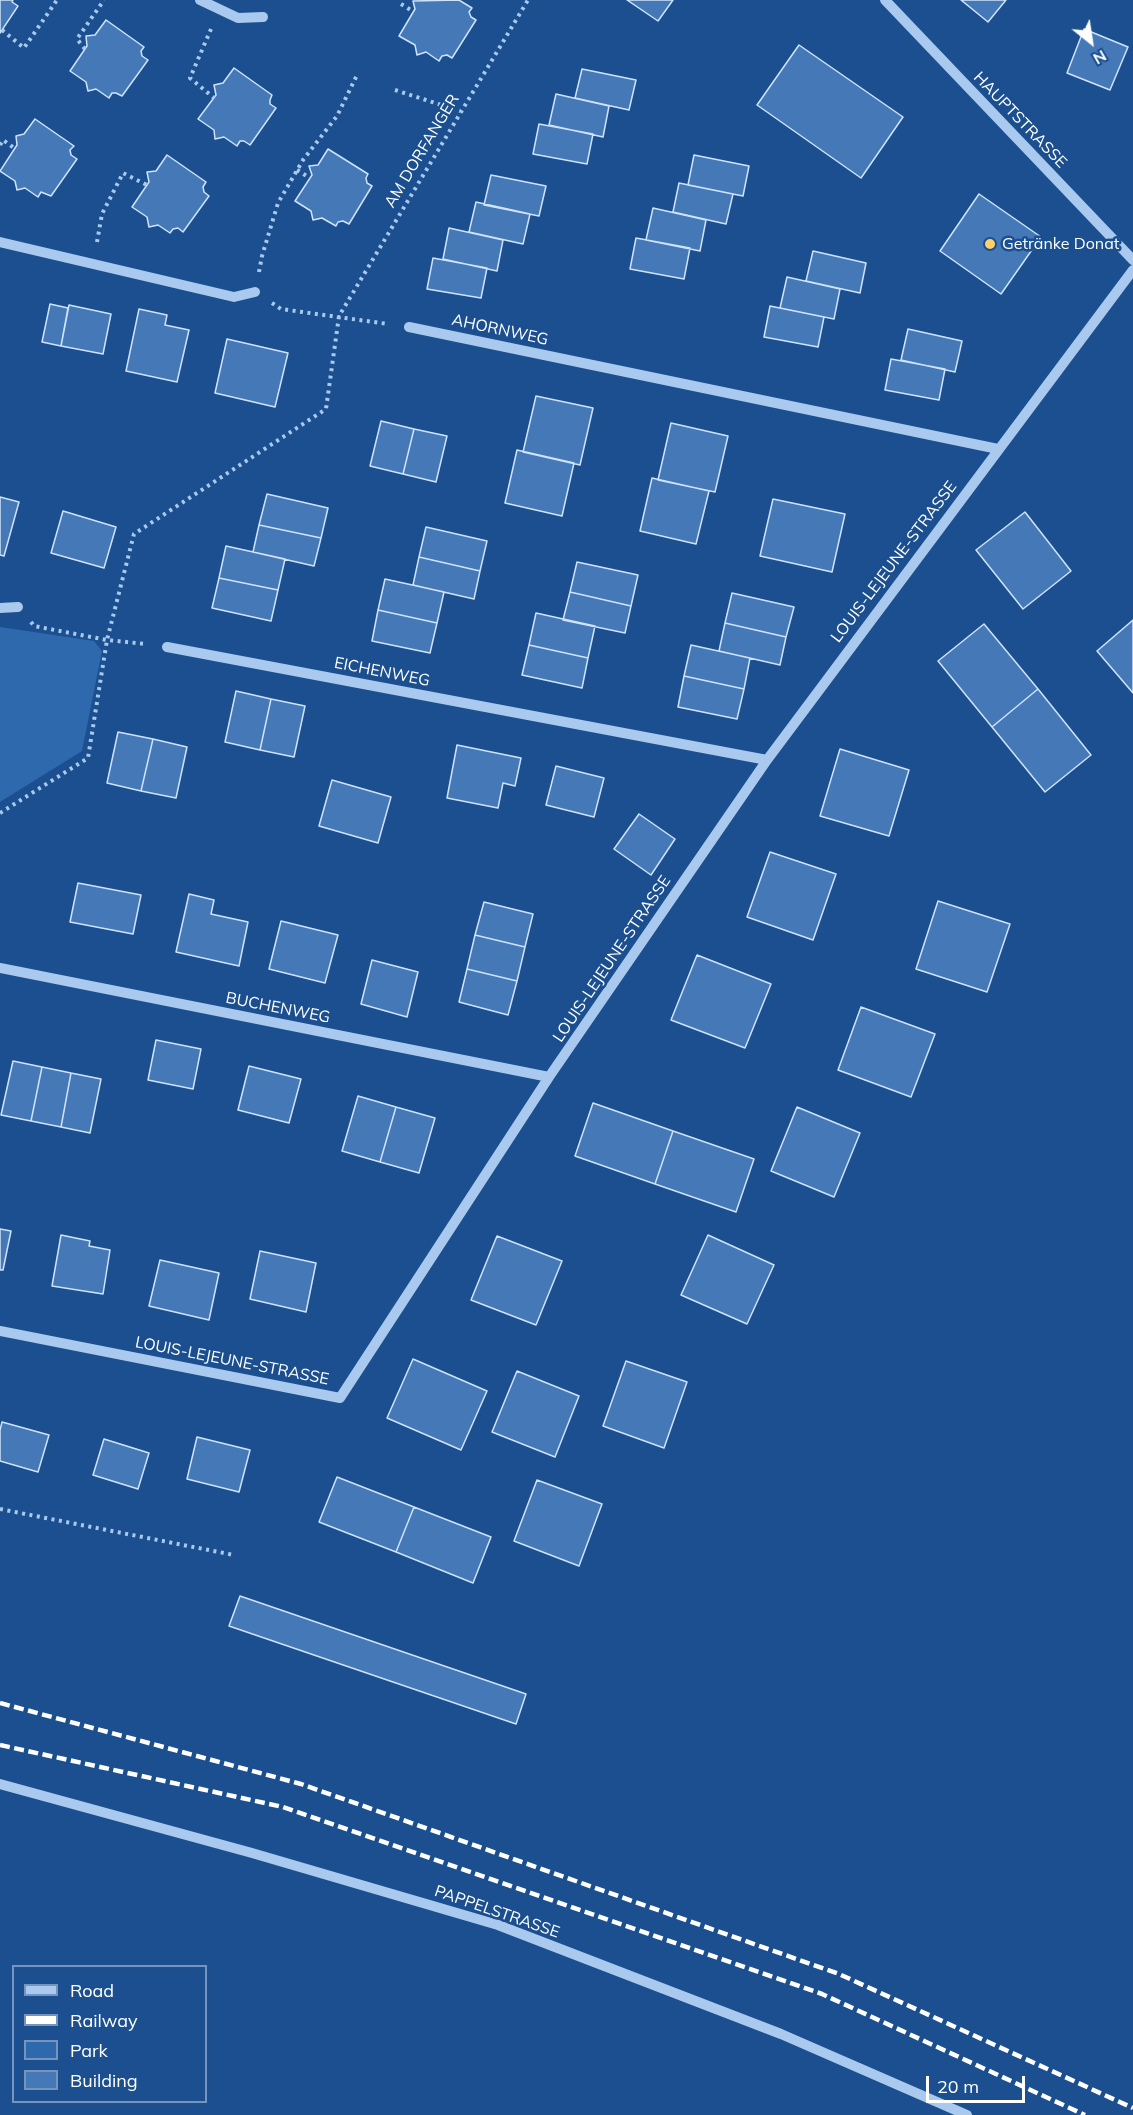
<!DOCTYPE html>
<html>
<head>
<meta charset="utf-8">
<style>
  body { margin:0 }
  #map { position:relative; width:1133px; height:2115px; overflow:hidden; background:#1b4f8f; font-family:Mulish,sans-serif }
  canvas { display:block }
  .legend { position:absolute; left:12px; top:1965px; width:195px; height:138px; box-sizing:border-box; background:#1b4f8f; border:2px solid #7695bc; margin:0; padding:8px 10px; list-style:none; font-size:18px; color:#fff }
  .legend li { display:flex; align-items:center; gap:12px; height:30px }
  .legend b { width:30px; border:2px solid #7695bc }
  .north { position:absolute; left:1061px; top:12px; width:60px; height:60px; -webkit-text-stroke:4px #1b4f8f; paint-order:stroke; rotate:150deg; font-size:16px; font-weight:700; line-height:24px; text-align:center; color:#fff }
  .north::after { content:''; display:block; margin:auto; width:21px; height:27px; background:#fff; clip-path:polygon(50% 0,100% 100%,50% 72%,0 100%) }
  .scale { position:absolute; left:926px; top:2076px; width:99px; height:27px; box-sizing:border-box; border:3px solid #fff; border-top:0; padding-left:8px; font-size:18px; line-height:21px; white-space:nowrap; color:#fff; -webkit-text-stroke:4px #1b4f8f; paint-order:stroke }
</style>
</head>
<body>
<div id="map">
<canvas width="1133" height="2115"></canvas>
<ul class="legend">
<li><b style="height:8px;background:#a9c9ee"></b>Road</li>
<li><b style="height:8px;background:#fff"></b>Railway</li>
<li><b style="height:16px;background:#2e69ad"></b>Park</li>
<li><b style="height:16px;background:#4478b7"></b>Building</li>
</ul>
<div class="north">N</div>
<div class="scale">20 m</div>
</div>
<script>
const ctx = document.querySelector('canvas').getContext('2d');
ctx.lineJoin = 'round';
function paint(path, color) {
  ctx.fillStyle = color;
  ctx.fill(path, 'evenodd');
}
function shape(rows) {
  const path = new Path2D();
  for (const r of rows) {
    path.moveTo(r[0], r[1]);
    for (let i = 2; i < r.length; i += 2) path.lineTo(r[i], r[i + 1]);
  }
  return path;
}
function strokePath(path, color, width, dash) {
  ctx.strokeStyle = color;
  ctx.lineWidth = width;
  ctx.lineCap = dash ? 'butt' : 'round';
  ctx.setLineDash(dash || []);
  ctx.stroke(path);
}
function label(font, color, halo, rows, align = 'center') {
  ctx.font = font + ' Mulish,sans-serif';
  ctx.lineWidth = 5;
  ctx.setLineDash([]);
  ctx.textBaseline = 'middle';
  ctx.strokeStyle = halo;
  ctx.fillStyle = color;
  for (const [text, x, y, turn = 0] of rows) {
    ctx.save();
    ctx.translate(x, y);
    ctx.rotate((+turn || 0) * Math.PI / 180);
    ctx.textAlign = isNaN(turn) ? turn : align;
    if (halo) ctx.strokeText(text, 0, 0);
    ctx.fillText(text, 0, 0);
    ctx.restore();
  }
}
paint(shape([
  [0,627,94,641,102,651,82,751,0,802]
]), '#2e69ad');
const building = shape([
  [0,0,13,0,12,2,18,6,0,33,0,0],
  [459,0,472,8,469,12,471,17,476,20,452,58,447,55,442,56,439,61,426,52,417,55,415,45,399,36,415,9,413,1,459,0],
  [627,0,673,0,658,21,627,0],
  [961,0,1006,0,988,22,961,0],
  [106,20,144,47,141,51,142,56,148,60,122,96,116,93,112,93,109,98,96,89,88,91,86,82,70,71,87,46,86,36,95,35,106,20],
  [1084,29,1128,47,1110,90,1067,73,1084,29],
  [799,45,903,117,861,178,757,105,799,45],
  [234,68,272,95,270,100,270,104,276,108,250,145,244,141,240,141,237,146,224,137,215,139,214,130,198,119,216,95,214,85,223,83,234,68],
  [582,69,636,80,629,110,575,98,582,69],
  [556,94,609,106,603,137,549,125,556,94],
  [35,119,74,146,70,150,71,155,77,159,51,196,41,192,38,197,25,188,17,190,15,181,0,171,17,145,16,136,24,134,35,119],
  [539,124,593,134,587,164,533,154,539,124],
  [328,149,368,174,366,178,367,183,372,186,349,224,343,221,338,222,336,226,322,218,313,220,311,211,295,201,312,175,309,166,318,165,328,149],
  [167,155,206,182,203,187,204,192,209,196,183,232,178,228,173,229,170,233,158,225,149,227,147,217,132,207,149,182,147,172,156,171,167,155],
  [694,155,749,166,743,196,688,185,694,155],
  [491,175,546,186,539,216,484,205,491,175],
  [679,183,733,194,726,224,673,212,679,183],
  [979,194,1041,237,1001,294,940,251,979,194],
  [476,202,530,214,523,244,469,232,476,202],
  [653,208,706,220,700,251,646,240,653,208],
  [449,228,503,240,497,271,443,259,449,228],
  [636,238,690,248,684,279,630,269,636,238],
  [813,251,866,263,860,293,806,281,813,251],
  [433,258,487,268,481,298,427,289,433,258],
  [787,277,840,289,834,319,780,308,787,277],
  [50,304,68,308,61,346,42,342,50,304],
  [69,305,111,314,103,354,61,346,69,305],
  [770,306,824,317,818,347,764,337,770,306],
  [139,309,167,315,165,325,189,330,177,382,126,371,139,309],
  [908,329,962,341,955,372,901,360,908,329],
  [227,339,288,353,275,407,215,393,227,339],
  [891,359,945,369,939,400,885,390,891,359],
  [536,396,593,408,580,465,523,452,536,396],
  [381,421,414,429,403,474,370,466,381,421],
  [671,423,728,436,715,492,658,480,671,423],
  [414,429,447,436,436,482,403,474,414,429],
  [517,450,574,463,562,516,505,503,517,450],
  [652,478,709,491,696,544,640,531,652,478],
  [267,494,328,508,321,538,259,525,267,494],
  [0,497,19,502,4,556,0,555,0,497],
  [773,499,845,514,832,572,760,556,773,499],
  [63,511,116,527,104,568,51,553,63,511],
  [1025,512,1071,571,1023,609,976,550,1025,512],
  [259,525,321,538,314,566,253,552,259,525],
  [426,527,487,541,480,571,419,557,426,527],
  [226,546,285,559,278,590,219,578,226,546],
  [419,557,480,571,474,599,413,585,419,557],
  [577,562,638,575,631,606,570,592,577,562],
  [219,578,278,590,271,621,212,608,219,578],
  [385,579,444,592,437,623,378,610,385,579],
  [570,592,631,606,625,633,563,620,570,592],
  [732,593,794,607,786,637,725,623,732,593],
  [378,610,437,623,430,653,372,641,378,610],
  [536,613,595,626,588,658,529,645,536,613],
  [1133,620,1133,693,1097,651,1133,620],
  [725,623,786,637,780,665,719,651,725,623],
  [984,624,1038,689,992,727,938,661,984,624],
  [529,645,588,658,582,688,522,675,529,645],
  [691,645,750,658,744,689,684,676,691,645],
  [684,676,744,689,737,719,678,707,684,676],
  [1038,689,1091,755,1045,792,992,727,1038,689],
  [236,691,271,699,260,750,225,742,236,691],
  [271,699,305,706,294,757,260,750,271,699],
  [118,732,153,739,141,791,107,783,118,732],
  [153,739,187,747,176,798,141,791,153,739],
  [457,745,521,758,515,786,503,783,498,808,447,798,457,745],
  [840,749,909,770,889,836,820,816,840,749],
  [556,766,604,778,594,817,546,805,556,766],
  [332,780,391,797,378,843,319,826,332,780],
  [639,814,675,839,651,875,614,849,639,814],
  [770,852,836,874,813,940,747,917,770,852],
  [78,883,141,895,133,934,70,922,78,883],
  [189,894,214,900,211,914,248,922,239,966,176,952,189,894],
  [938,901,1010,924,987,992,916,969,938,901],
  [484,902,533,914,525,947,475,935,484,902],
  [281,921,338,935,325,983,269,969,281,921],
  [475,935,525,947,517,981,467,969,475,935],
  [697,955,771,984,745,1048,671,1020,697,955],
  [372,960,418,972,407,1017,361,1004,372,960],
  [467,969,517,981,508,1015,459,1002,467,969],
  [861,1007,935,1034,911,1097,838,1070,861,1007],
  [156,1040,201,1049,193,1089,148,1080,156,1040],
  [13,1061,42,1067,31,1121,1,1115,13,1061],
  [249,1066,301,1079,289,1123,238,1110,249,1066],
  [42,1067,71,1073,61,1127,31,1121,42,1067],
  [71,1073,101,1079,90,1133,61,1127,71,1073],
  [358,1096,396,1107,380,1162,342,1151,358,1096],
  [593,1103,673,1131,655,1184,575,1156,593,1103],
  [396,1107,435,1118,419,1173,380,1162,396,1107],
  [797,1107,860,1133,834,1197,771,1171,797,1107],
  [673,1131,754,1159,736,1212,655,1184,673,1131],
  [0,1229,11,1231,3,1270,0,1270,0,1229],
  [61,1235,90,1241,89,1246,110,1250,103,1294,52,1286,61,1235],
  [708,1235,774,1265,747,1324,681,1295,708,1235],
  [497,1236,562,1261,536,1325,471,1300,497,1236],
  [260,1251,316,1263,306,1312,250,1299,260,1251],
  [160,1260,219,1273,209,1320,149,1306,160,1260],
  [413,1359,487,1391,461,1450,387,1418,413,1359],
  [626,1361,687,1382,664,1448,603,1426,626,1361],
  [517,1371,579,1396,555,1457,492,1432,517,1371],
  [2,1422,49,1435,38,1472,0,1461,0,1430,2,1422],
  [197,1437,250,1450,239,1492,187,1479,197,1437],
  [104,1439,149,1453,138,1489,93,1475,104,1439],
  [337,1477,414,1507,396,1552,319,1522,337,1477],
  [537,1480,602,1504,579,1566,514,1541,537,1480],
  [414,1507,491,1537,473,1583,396,1552,414,1507],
  [240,1596,526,1694,516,1724,229,1626,240,1596]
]);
paint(building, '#4478b7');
strokePath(building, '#cfe3fa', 1.5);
strokePath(shape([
  [401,4,414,12],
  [211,29,190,78,214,98],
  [2,30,24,48,57,0],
  [85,49,77,39,104,0],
  [395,90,460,111],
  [0,145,3,140,14,148],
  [297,170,310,178],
  [97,242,102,214,123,173,147,185],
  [259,272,262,256,278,203,303,160,337,116,358,73],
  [272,303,281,309,388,324],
  [31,622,34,626,107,640,146,644],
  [0,813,88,758,107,640,134,534,326,409,339,316,528,0],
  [0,1509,234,1555]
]), '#a9c9ee', 4, [3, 4.5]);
strokePath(shape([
  [200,0,238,18,263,17],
  [885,0,1133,260],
  [0,242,234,297,255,292],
  [409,327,998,449],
  [0,608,18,607],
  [167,647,767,760],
  [0,968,549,1077],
  [0,1331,340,1398,549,1077,767,760,1133,270],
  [0,1784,252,1853,498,1925,781,2034,967,2115]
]), '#a9c9ee', 10);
strokePath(shape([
  [0,1703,301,1784,839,1974,1133,2108],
  [0,1745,283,1807,822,1994,1085,2115]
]), '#fff', 4.5, [10, 4.5]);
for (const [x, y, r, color] of [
  [990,244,6,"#ffd166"]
]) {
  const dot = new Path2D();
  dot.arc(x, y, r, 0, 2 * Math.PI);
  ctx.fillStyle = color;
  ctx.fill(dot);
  strokePath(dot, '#1b4f8f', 2);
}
label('16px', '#fff', '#1b4f8f', [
  ["HAUPTSTRASSE",1020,120,46],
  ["AM DORFANGER",422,151,-59],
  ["AHORNWEG",500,330,12],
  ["LOUIS-LEJEUNE-STRASSE",894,562,-53],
  ["EICHENWEG",382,672,11],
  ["LOUIS-LEJEUNE-STRASSE",612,959,-56],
  ["BUCHENWEG",278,1008,11],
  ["LOUIS-LEJEUNE-STRASSE",232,1361,11],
  ["PAPPELSTRASSE",497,1912,19]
]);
label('16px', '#fff', '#1b4f8f', [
  ["Getränke Donat",1002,244]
], 'left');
</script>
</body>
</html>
